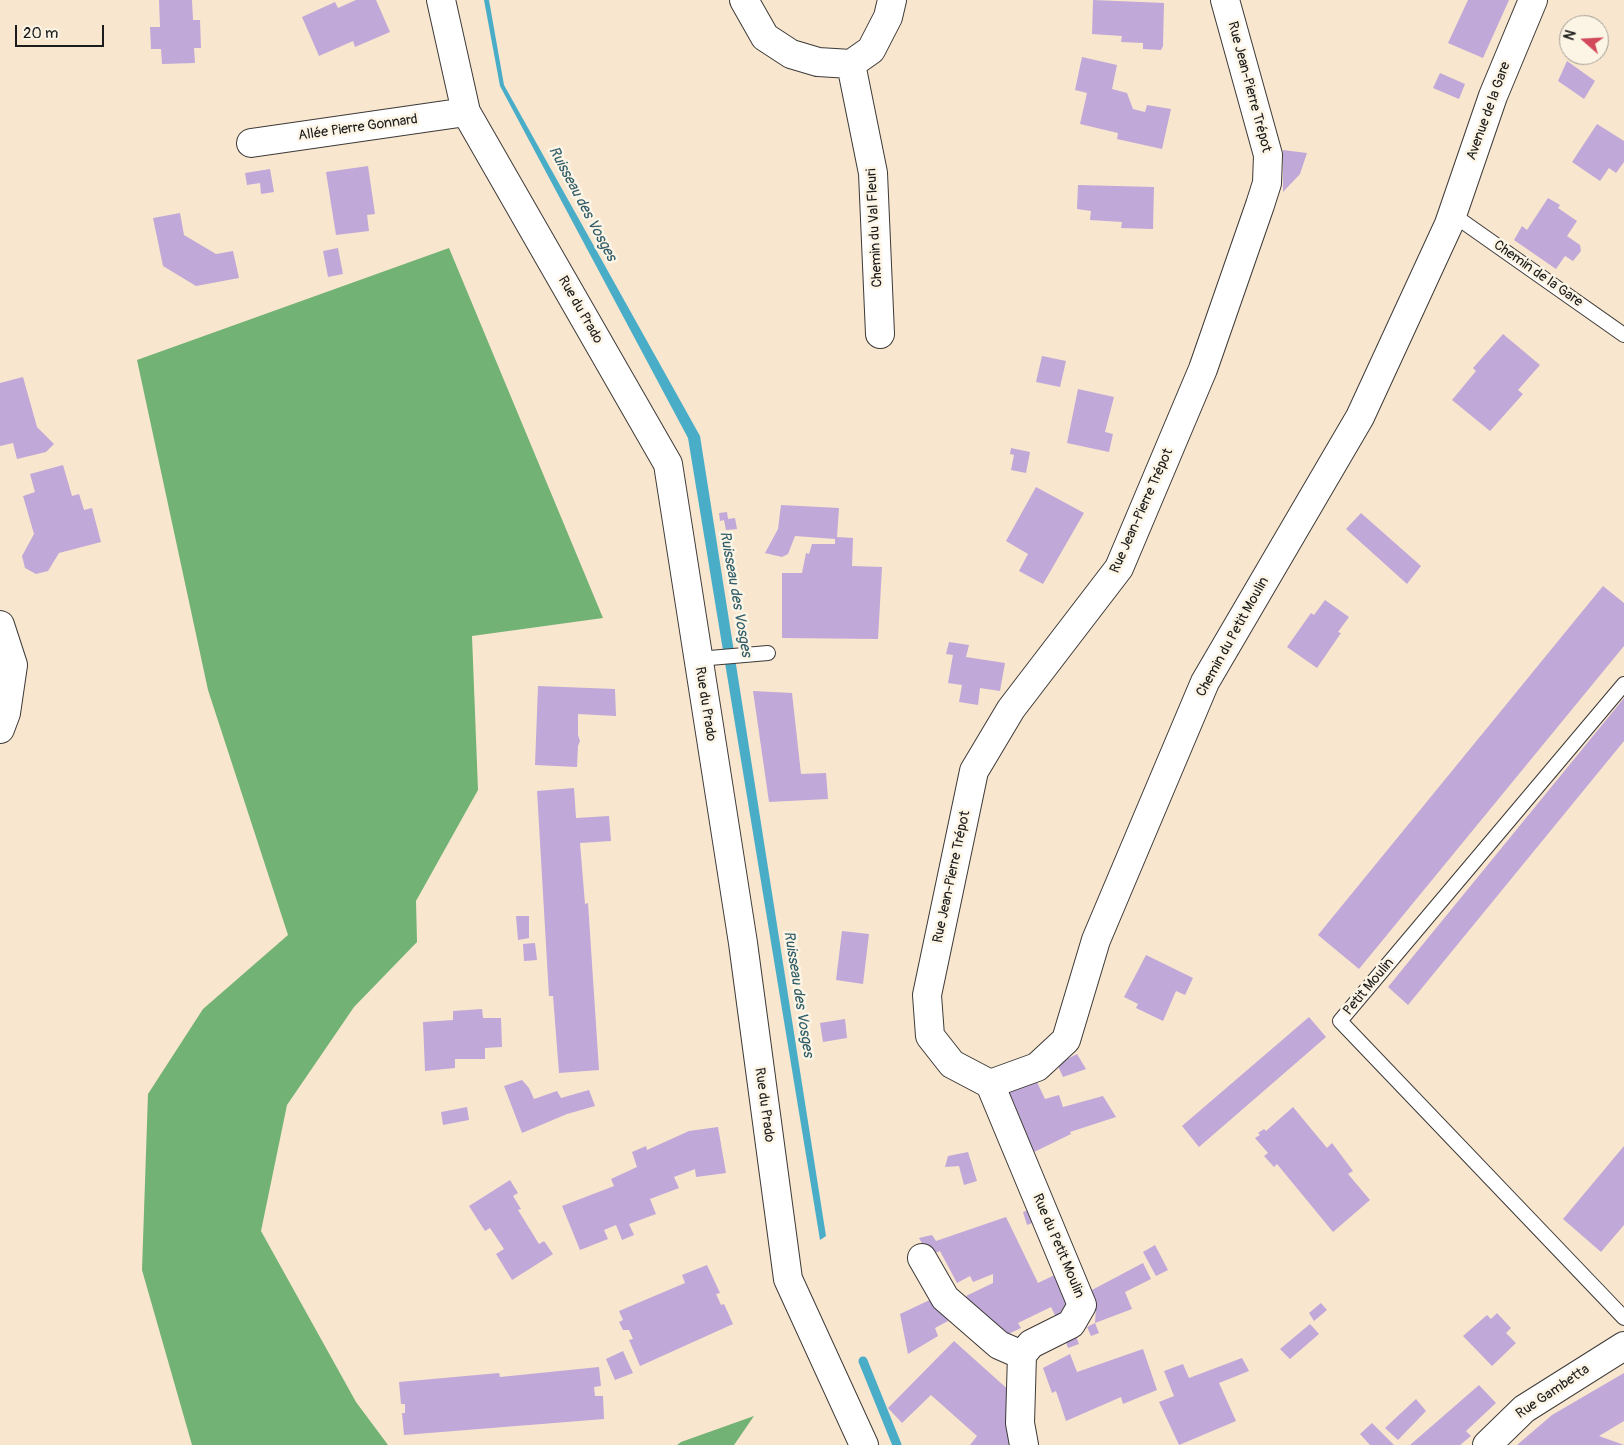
<!DOCTYPE html>
<html>
<head>
<meta charset="utf-8">
<style>
  body { margin:0 }
  #map { position:relative; width:1624px; height:1445px; overflow:hidden; background:#f8e6cf; font-family:Pangolin,sans-serif }
  canvas { display:block }
  .north { position:absolute; left:1559px; top:15px; width:50px; height:50px; box-sizing:border-box; background:#fcf5e5; border:1px solid #a29e95; border-radius:50%; rotate:289deg; font-size:14px; font-weight:700; line-height:20px; text-align:center; color:#1c1c1c }
  .north::after { content:''; display:block; margin:auto; width:18px; height:22px; background:#d1495b; clip-path:polygon(50% 0,100% 100%,50% 72%,0 100%) }
  .scale { position:absolute; left:15px; top:25px; width:89px; height:22px; box-sizing:border-box; border:2px solid #1c1c1c; border-top:0; padding-left:6px; font-size:15px; line-height:18px; white-space:nowrap; color:#1c1c1c; -webkit-text-stroke:4px #fcf5e5; paint-order:stroke }
</style>
</head>
<body>
<div id="map">
<canvas width="1624" height="1445"></canvas>
<div class="north">N</div>
<div class="scale">20 m</div>
</div>
<script>
const ctx = document.querySelector('canvas').getContext('2d');
ctx.lineJoin = 'round';
function paint(path, color) {
  ctx.fillStyle = color;
  ctx.fill(path, 'evenodd');
}
function shape(rows) {
  const path = new Path2D();
  for (const r of rows) {
    path.moveTo(r[0], r[1]);
    for (let i = 2; i < r.length; i += 2) path.lineTo(r[i], r[i + 1]);
  }
  return path;
}
function strokePath(path, color, width, dash) {
  ctx.strokeStyle = color;
  ctx.lineWidth = width;
  ctx.lineCap = dash ? 'butt' : 'round';
  ctx.setLineDash(dash || []);
  ctx.stroke(path);
}
function label(font, color, halo, rows, align = 'center') {
  ctx.font = font + ' Pangolin,sans-serif';
  ctx.lineWidth = 5;
  ctx.setLineDash([]);
  ctx.textBaseline = 'middle';
  ctx.strokeStyle = halo;
  ctx.fillStyle = color;
  for (const [text, x, y, turn = 0] of rows) {
    ctx.save();
    ctx.translate(x, y);
    ctx.rotate((+turn || 0) * Math.PI / 180);
    ctx.textAlign = isNaN(turn) ? turn : align;
    if (halo) ctx.strokeText(text, 0, 0);
    ctx.fillText(text, 0, 0);
    ctx.restore();
  }
}
paint(shape([
  [449,248,603,618,472,636,478,790,416,901,417,942,354,1007,287,1105,261,1231,356,1402,388,1445,192,1445,142,1270,148,1094,203,1009,288,935,208,690,137,360],
  [754,1416,734,1445,677,1445,681,1442]
]), '#72b274');
paint(shape([
  [484,0,489,0,504,85,700,436,826,1236,820,1240,688,438,500,86]
]), '#49adc8');
strokePath(shape([
  [863,1361,897,1445]
]), '#49adc8', 9);
paint(shape([
  [159,0,192,0,193,20,200,20,201,48,194,48,195,63,162,64,161,49,151,49,150,27,160,27],
  [356,0,376,0,390,32,355,47,353,41,319,56,302,17,335,2,338,8],
  [1093,0,1164,3,1163,46,1161,50,1143,49,1143,43,1121,42,1122,36,1092,34],
  [1468,0,1509,0,1483,58,1448,43],
  [1082,57,1117,65,1112,89,1127,93,1133,109,1145,112,1147,105,1171,109,1162,149,1117,139,1118,133,1080,124,1087,93,1075,90],
  [1567,61,1595,81,1584,99,1558,81],
  [1440,73,1465,84,1459,99,1433,88],
  [1597,124,1624,141,1624,162,1616,173,1609,168,1600,181,1572,162],
  [1283,150,1307,153,1300,174,1283,192],
  [368,166,375,214,367,215,369,231,336,235,326,172],
  [270,169,274,192,261,194,260,183,247,185,245,173],
  [1078,185,1154,187,1153,229,1121,228,1122,222,1090,220,1091,211,1077,209],
  [1548,198,1560,205,1558,208,1577,221,1567,236,1580,245,1581,251,1573,261,1565,256,1556,269,1514,240,1522,226,1527,230],
  [180,213,184,235,216,254,233,251,239,278,196,286,163,266,153,218],
  [338,248,343,274,328,277,323,251],
  [1503,334,1540,365,1518,390,1523,394,1490,431,1452,400,1476,371,1473,368],
  [1042,356,1066,361,1060,387,1036,382],
  [23,377,37,427,54,444,46,452,17,459,13,443,0,446,0,383],
  [1078,389,1114,397,1105,432,1113,434,1109,452,1067,443],
  [1011,448,1030,452,1026,473,1011,470,1014,455,1010,454],
  [63,465,72,496,79,494,84,510,92,508,101,542,59,553,48,571,36,574,25,568,22,556,34,534,23,496,35,492,30,474],
  [1036,487,1084,513,1043,584,1019,571,1028,554,1006,541],
  [781,505,839,508,837,537,853,538,852,566,882,567,878,639,782,638,782,573,802,573,806,553,809,554,812,544,835,544,835,539,795,536,788,554,782,557,765,553,778,529],
  [727,512,728,519,735,518,737,529,726,530,724,520,720,521,719,513],
  [1361,513,1421,566,1407,584,1346,529],
  [1603,586,1624,603,1624,646,1359,969,1318,935],
  [1325,600,1349,617,1338,632,1341,633,1317,668,1287,647,1311,613,1314,615],
  [949,642,969,645,966,657,1005,663,1000,691,980,688,978,705,959,702,962,685,948,683,953,655,946,654],
  [538,686,615,689,616,716,578,714,578,735,580,741,578,746,577,767,535,765],
  [753,691,792,693,801,774,826,773,828,799,769,802],
  [1624,698,1624,741,1408,1005,1388,987],
  [574,788,576,818,609,816,611,841,580,843,585,904,588,903,599,1070,559,1073,553,996,549,996,537,791],
  [516,916,529,916,529,938,518,940],
  [842,931,869,934,863,984,836,980],
  [535,943,537,960,524,961,523,944],
  [1146,955,1193,978,1185,995,1176,991,1163,1021,1136,1008,1138,1004,1124,997],
  [482,1009,483,1018,501,1018,502,1047,485,1048,485,1059,455,1059,455,1068,425,1071,423,1022,453,1020,453,1011],
  [1309,1017,1326,1037,1199,1147,1182,1126],
  [845,1019,847,1038,823,1042,820,1023],
  [1077,1054,1086,1069,1063,1077,1057,1064],
  [522,1080,529,1088,534,1099,557,1091,561,1098,589,1090,595,1106,567,1114,522,1133,504,1086],
  [1036,1080,1045,1099,1059,1095,1063,1107,1103,1096,1116,1117,1070,1132,1071,1134,1032,1153,1002,1090],
  [467,1107,469,1120,443,1125,441,1112],
  [1293,1107,1327,1148,1332,1143,1353,1171,1348,1174,1370,1200,1333,1232,1277,1164,1274,1167,1264,1156,1268,1153,1255,1138,1260,1135,1258,1133,1264,1129,1266,1131],
  [718,1127,726,1173,696,1177,695,1169,674,1177,679,1188,650,1199,656,1214,629,1224,634,1235,622,1240,616,1225,604,1230,608,1239,580,1250,562,1206,614,1186,611,1179,637,1167,632,1152,646,1146,647,1150,689,1131],
  [1624,1146,1624,1225,1601,1252,1563,1219],
  [968,1152,977,1181,964,1185,959,1166,945,1167,948,1156],
  [510,1180,518,1193,513,1196,521,1209,518,1210,539,1244,544,1241,553,1254,512,1280,496,1254,504,1249,490,1228,485,1231,469,1206],
  [1037,1207,1042,1219,1027,1225,1023,1212],
  [1006,1217,1038,1283,1065,1270,1070,1312,1057,1319,1051,1307,1018,1323,1021,1328,1000,1338,994,1335,966,1296,993,1283,993,1274,973,1282,970,1276,957,1283,940,1251,929,1256,919,1238,932,1235,936,1241],
  [1155,1245,1168,1270,1156,1276,1143,1252],
  [1143,1263,1151,1279,1125,1292,1132,1309,1095,1323,1099,1333,1091,1336,1087,1327,1095,1323,1096,1307,1090,1291],
  [707,1265,720,1293,716,1294,721,1305,724,1304,733,1324,640,1366,629,1340,633,1339,629,1330,623,1330,619,1322,623,1320,619,1311,685,1283,682,1275],
  [936,1297,948,1321,935,1328,938,1336,908,1354,900,1314],
  [1321,1303,1327,1310,1314,1321,1309,1313],
  [1497,1313,1511,1328,1506,1333,1516,1343,1492,1366,1463,1336,1487,1315,1491,1319],
  [1310,1324,1319,1334,1290,1359,1280,1349],
  [1075,1334,1079,1344,1068,1348,1065,1339],
  [954,1341,1012,1393,1012,1445,970,1445,977,1436,931,1395,902,1423,888,1408],
  [1143,1349,1157,1390,1123,1404,1121,1397,1066,1421,1056,1391,1052,1393,1043,1368,1070,1354,1077,1372],
  [623,1351,633,1373,615,1380,606,1359],
  [1242,1358,1249,1371,1219,1383,1236,1421,1179,1445,1159,1402,1174,1396,1164,1371,1183,1364,1189,1378],
  [599,1367,601,1386,594,1387,595,1396,603,1396,604,1419,404,1435,402,1413,405,1413,405,1404,401,1404,399,1382,499,1373,500,1377],
  [1624,1373,1624,1421,1599,1436,1624,1445,1517,1445,1552,1415],
  [1479,1385,1496,1403,1466,1431,1471,1436,1460,1445,1410,1445],
  [1416,1399,1426,1411,1398,1440,1385,1428],
  [1372,1423,1394,1445,1370,1445,1360,1434]
]), '#c0a8d8');
const service = shape([
  [1452,214,1624,335],
  [698,659,768,653],
  [1624,684,1340,1021,1624,1318]
]);
const minor = shape([
  [441,0,466,112,668,464,743,943,788,1279,864,1445],
  [744,0,765,37,791,54,818,62,851,64,871,50,888,17,892,0],
  [851,64,873,173,880,334],
  [251,143,466,112],
  [0,625,13,665,6,713,0,729],
  [990,1084,1037,1067,1066,1040,1096,940,1205,682,1360,417,1449,224,1493,96,1533,0],
  [990,1084,952,1064,930,1036,927,995,974,771,1011,709,1119,568,1203,369,1260,205,1267,183,1268,155,1225,0],
  [990,1084,1082,1305,1071,1324,1031,1344,1022,1355,1020,1423,1024,1445],
  [922,1258,945,1298,999,1345,1022,1355]
]);
const tertiary = shape([
  [1487,1445,1524,1409,1624,1346]
]);
strokePath(service, '#3d3a37', 16);
strokePath(minor, '#3d3a37', 30);
strokePath(tertiary, '#3d3a37', 30);
strokePath(service, '#fff', 14);
strokePath(minor, '#fff', 28);
strokePath(tertiary, '#fff', 28);
label('14px', '#1c1c1c', '#fcf5e5', [
  ["Rue Jean-Pierre Trépot",1249,87,75],
  ["Avenue de la Gare",1489,111,-70],
  ["Allée Pierre Gonnard",358,128,-8],
  ["Chemin du Val Fleuri",875,228,-93],
  ["Chemin de la Gare",1538,274,35],
  ["Rue du Prado",580,310,60],
  ["Rue Jean-Pierre Trépot",1142,511,-66],
  ["Chemin du Petit Moulin",1233,637,-61],
  ["Rue du Prado",705,704,81],
  ["Rue Jean-Pierre Trépot",952,877,-78],
  ["Petit Moulin",1369,987,-50],
  ["Rue du Prado",764,1105,82],
  ["Rue du Petit Moulin",1058,1246,67],
  ["Rue Gambetta",1553,1392,-34]
]);
label('italic 15px', '#305d69', '#fcf5e5', [
  ["Ruisseau des Vosges",582,204,62],
  ["Ruisseau des Vosges",735,594,80],
  ["Ruisseau des Vosges",798,994,81]
]);
</script>
</body>
</html>
